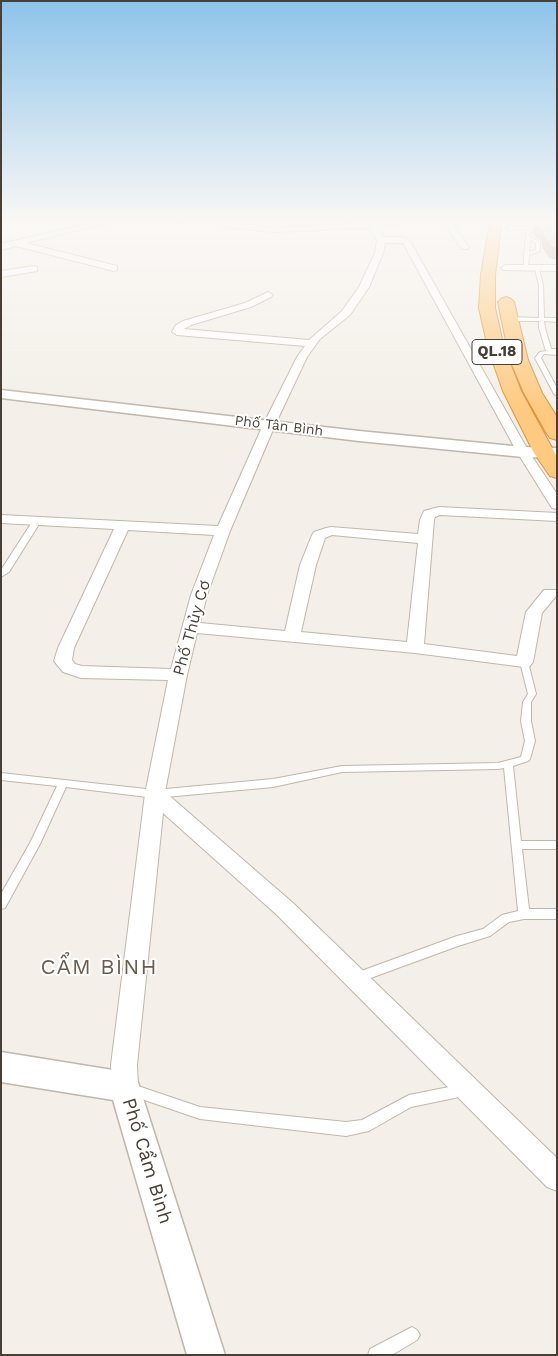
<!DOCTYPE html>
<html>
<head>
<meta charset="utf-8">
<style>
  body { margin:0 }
  #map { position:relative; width:558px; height:1356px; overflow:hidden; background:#f4f0e9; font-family:"Work Sans",sans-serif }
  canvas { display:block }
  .frame { position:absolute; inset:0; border:2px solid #484037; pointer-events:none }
</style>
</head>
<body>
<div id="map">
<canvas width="558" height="1356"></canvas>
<div class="frame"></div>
</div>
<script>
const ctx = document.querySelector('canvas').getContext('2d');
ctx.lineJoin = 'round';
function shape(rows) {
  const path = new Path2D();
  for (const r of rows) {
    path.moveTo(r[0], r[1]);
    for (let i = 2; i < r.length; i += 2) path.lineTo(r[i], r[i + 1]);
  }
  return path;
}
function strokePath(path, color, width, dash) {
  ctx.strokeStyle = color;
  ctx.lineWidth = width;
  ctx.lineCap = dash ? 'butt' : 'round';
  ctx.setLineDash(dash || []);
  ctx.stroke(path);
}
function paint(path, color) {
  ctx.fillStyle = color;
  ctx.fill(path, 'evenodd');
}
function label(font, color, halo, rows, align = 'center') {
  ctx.font = font + ' "Work Sans",sans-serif';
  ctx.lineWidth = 4;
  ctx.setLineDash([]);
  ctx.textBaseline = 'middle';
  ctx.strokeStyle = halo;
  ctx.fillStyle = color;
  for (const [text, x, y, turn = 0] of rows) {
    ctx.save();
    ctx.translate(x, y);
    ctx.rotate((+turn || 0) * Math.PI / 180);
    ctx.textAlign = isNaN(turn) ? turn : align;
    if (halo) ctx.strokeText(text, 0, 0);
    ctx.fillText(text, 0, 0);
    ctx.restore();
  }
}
const service = shape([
  [529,227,531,228,530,237,540,242,540,251,529,255,528,268,526,269,524,268,524,255,527,228,529,227],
  [530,240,536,243,536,250,529,252,530,240],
  [537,268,539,269,543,285,544,318,557,318,557,322,544,321,545,328,552,352,544,354,541,358,557,388,557,396,554,394,535,358,540,352,546,351,539,328,539,321,508,321,505,319,508,317,539,318,539,285,535,269,537,268],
  [34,519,37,519,41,521,9,572,1,577,1,570,34,519],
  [524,659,528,662,536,694,531,702,531,721,535,741,530,759,528,761,513,766,521,841,557,841,557,849,522,849,529,909,557,909,557,919,524,919,509,922,490,936,458,946,357,983,353,982,351,978,353,974,457,936,483,929,502,915,518,911,504,768,498,769,342,772,273,787,155,798,66,787,40,844,5,908,1,909,1,894,30,843,57,786,1,780,1,773,155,790,273,779,342,766,498,763,521,757,525,741,521,721,523,702,528,694,520,662,524,659],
  [132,1084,200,1107,346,1122,362,1120,409,1095,464,1084,469,1086,471,1090,469,1094,464,1096,411,1107,369,1131,346,1136,200,1119,127,1094,125,1090,127,1086,132,1084],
  [412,1327,417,1330,420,1335,417,1340,392,1355,368,1355,370,1349,412,1327]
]);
const minor = shape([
  [103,220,241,220,241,223,233,223,274,228,364,223,361,220,369,220,373,223,397,222,397,226,377,227,384,237,405,237,411,243,529,452,557,494,557,509,552,508,517,452,403,243,385,243,383,253,369,287,350,315,320,339,307,357,275,425,230,531,207,595,200,623,285,631,300,565,312,535,314,532,326,528,331,527,418,534,420,520,424,511,439,507,557,513,557,521,440,515,435,517,434,520,424,644,517,656,526,612,544,590,556,590,557,595,542,613,533,662,530,666,524,667,415,653,197,633,187,675,165,792,293,903,557,1158,557,1191,547,1187,277,915,163,813,137,1065,138,1087,134,1096,125,1099,116,1096,112,1087,111,1065,145,794,168,680,81,678,63,672,54,661,58,648,114,529,1,523,1,515,218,526,263,425,297,357,305,346,177,335,172,332,176,325,183,321,245,303,268,292,273,295,271,297,251,307,191,325,184,329,309,340,342,311,359,287,375,253,377,240,369,228,274,232,225,227,221,225,222,223,141,222,103,224,26,243,117,266,117,270,114,271,16,246,1,250,1,244,103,220],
  [128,530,214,535,191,595,171,669,82,666,75,664,72,660,74,648,128,530],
  [332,535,418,543,407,642,301,632,316,565,325,538,332,535],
  [442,220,450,220,469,247,468,249,462,249,442,220],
  [557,225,557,229,510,230,506,228,510,226,557,225],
  [506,265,557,265,557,271,503,270,501,268,506,265],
  [34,266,37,267,37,271,1,277,1,271,34,266],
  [549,349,557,349,557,355,545,354,544,352,549,349]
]);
const tertiary = shape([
  [1,390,359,431,523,447,557,448,557,458,523,457,359,441,1,398,1,390],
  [1,1052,125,1072,136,1076,225,1355,187,1355,113,1100,1,1082,1,1052]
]);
const trunk = shape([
  [490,220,502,220,495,275,495,308,504,348,521,391,557,457,557,478,550,476,534,453,503,391,488,348,479,308,481,275,490,220],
  [506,297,511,299,514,302,528,360,542,393,557,417,557,440,550,438,547,434,524,393,510,360,498,302,501,299,506,297]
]);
strokePath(service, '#c0b6ab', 2);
strokePath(minor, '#c0b6ab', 2);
strokePath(tertiary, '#c0b6ab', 3);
strokePath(trunk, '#dd913a', 2);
paint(service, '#fff');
paint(minor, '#fff');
paint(tertiary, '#fff');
paint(trunk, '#feca82');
paint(shape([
  [534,222,557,223,557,260,549,258,542,247,541,240,536,238,533,232]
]), '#bbb0a6');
const building = shape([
  [534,222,557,223,557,249,551,247,544,237,542,230,538,228,534,222]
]);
paint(building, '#d9cdc1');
strokePath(building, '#989087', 1);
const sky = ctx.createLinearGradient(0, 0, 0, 410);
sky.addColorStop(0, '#8dc3eb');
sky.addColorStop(0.54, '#faf8f5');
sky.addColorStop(1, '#faf8f500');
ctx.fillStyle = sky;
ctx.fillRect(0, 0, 558, 410);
label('14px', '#484037', '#fff', [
  ["Phố Tân Bình",279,426,7]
]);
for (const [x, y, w] of [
  [497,352,50]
]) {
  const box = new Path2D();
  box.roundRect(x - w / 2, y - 12.5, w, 25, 4);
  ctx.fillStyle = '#fff';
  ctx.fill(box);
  strokePath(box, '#484037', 1);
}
label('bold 15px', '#484037', null, [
  ["QL.18",497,352]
]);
label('16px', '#484037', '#fff', [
  ["Phố Thủy Cơ",192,628,-74]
]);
label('19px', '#484037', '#fff', [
  ["Phố Cẩm Bình",147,1161,73]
]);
ctx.letterSpacing = '1px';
label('22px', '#6b5c4e', '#fff', [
  ["CẨM BÌNH",99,968]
]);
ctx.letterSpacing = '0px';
</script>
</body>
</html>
